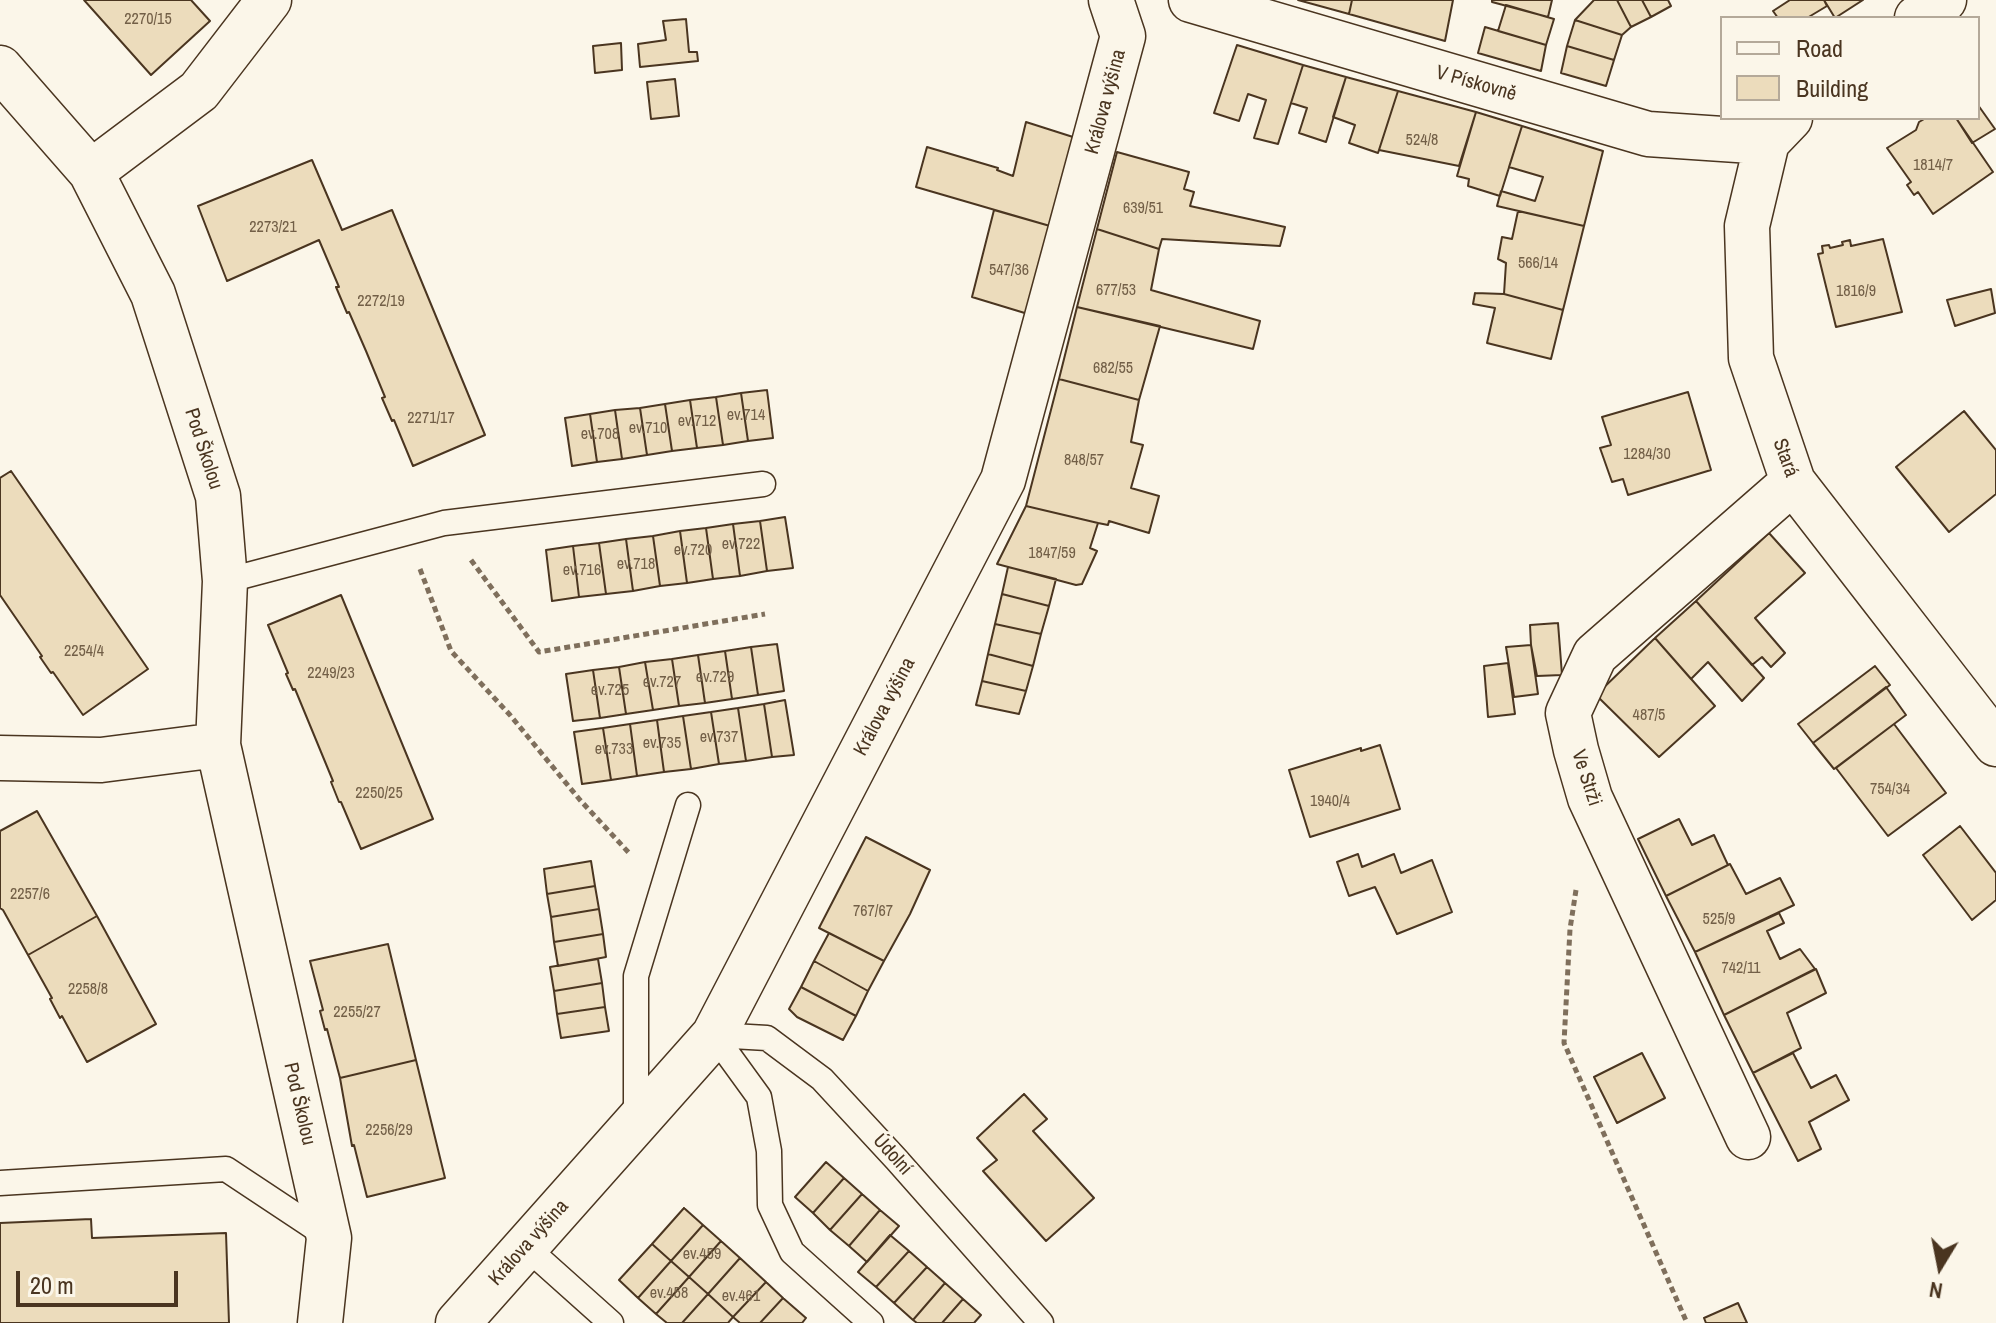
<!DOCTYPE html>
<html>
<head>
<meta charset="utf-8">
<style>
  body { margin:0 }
  #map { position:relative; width:1996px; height:1323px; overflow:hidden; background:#fbf6e9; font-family:"Archivo Narrow",sans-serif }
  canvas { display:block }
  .legend { position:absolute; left:1720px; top:16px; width:260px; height:104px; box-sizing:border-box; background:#fbf6e9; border:2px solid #b4a999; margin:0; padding:10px 14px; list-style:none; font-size:24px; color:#4a3520 }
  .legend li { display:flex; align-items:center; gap:16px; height:40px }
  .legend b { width:40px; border:2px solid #b4a999 }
  .north { position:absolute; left:1900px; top:1227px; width:80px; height:80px; -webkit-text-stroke:6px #fbf6e9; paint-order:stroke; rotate:190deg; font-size:22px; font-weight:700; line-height:32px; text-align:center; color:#4a3520 }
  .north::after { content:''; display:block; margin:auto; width:28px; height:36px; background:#4a3520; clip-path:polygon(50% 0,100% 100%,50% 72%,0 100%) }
  .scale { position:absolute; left:16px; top:1271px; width:162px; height:36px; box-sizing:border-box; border:4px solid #4a3520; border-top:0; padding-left:10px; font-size:24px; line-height:28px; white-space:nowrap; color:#4a3520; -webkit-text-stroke:6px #fbf6e9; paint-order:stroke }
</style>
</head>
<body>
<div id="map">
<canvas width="1996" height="1323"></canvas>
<ul class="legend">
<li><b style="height:10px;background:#fbf6e9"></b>Road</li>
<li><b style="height:22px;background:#ecdcbc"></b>Building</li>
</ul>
<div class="north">N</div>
<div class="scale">20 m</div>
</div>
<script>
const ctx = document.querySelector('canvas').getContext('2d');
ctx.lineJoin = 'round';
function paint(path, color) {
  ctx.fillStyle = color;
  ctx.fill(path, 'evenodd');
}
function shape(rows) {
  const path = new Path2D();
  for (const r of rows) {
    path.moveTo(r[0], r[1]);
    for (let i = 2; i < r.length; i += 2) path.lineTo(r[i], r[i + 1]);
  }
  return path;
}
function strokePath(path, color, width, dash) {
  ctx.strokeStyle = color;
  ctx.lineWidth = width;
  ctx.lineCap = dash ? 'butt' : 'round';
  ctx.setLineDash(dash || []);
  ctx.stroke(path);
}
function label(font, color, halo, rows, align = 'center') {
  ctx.font = font + ' "Archivo Narrow",sans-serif';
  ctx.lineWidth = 6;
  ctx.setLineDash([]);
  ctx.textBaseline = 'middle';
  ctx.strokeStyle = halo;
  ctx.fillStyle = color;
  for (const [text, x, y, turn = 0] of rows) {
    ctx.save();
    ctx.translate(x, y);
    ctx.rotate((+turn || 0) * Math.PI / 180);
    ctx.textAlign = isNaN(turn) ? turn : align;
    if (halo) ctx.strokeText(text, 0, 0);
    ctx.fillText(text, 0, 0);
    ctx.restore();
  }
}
const building = shape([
  [84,0,191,0,210,21,151,75,84,0],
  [1298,0,1352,0,1349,14,1298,0],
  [1352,0,1453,0,1445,41,1349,14,1352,0],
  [1492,0,1552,0,1548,17,1492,2,1492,0],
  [1594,0,1617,0,1631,27,1622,35,1575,20,1594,0],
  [1617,0,1642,0,1651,17,1631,27,1617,0],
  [1642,0,1668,0,1671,6,1651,17,1642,0],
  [1790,0,1824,0,1827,6,1807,18,1778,18,1773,11,1790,0],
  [1824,0,1863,0,1835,18,1824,0],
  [1506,5,1554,19,1546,45,1498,31,1506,5],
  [686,19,689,52,697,52,698,61,640,67,638,44,666,40,663,21,686,19],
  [1575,20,1622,35,1614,60,1567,46,1575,20],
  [1485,27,1546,45,1541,71,1478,53,1485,27],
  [621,43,622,70,595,73,593,46,621,43],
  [1237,45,1303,65,1278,144,1254,138,1266,100,1248,94,1239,121,1214,113,1237,45],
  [1567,46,1614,60,1606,86,1561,73,1567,46],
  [1303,65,1346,77,1326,142,1299,133,1307,108,1291,103,1303,65],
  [1346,77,1398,91,1378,153,1349,143,1355,125,1333,117,1346,77],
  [675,79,679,116,651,119,647,82,675,79],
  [1398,91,1476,112,1459,166,1379,150,1398,91],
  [1978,105,1995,129,1972,143,1956,118,1978,118,1978,105],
  [1476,112,1522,126,1500,196,1468,186,1469,179,1457,176,1476,112],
  [1926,118,1956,118,1993,172,1933,214,1918,192,1914,195,1907,185,1911,182,1887,148,1916,130,1919,122,1926,118],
  [1026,122,1073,137,1050,226,916,187,927,147,998,168,997,170,1013,176,1026,122],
  [1522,126,1603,151,1584,226,1497,206,1501,191,1535,201,1543,177,1509,167,1522,126],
  [1117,152,1189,172,1184,189,1194,192,1190,206,1285,227,1280,246,1162,239,1159,249,1097,229,1117,152],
  [312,160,342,230,392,210,485,435,413,466,394,420,392,421,382,398,385,397,366,351,349,312,347,313,336,287,339,287,319,240,227,281,198,206,312,160],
  [994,210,1050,226,1028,314,972,297,994,210],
  [1518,211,1584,226,1563,310,1504,294,1506,263,1498,259,1502,237,1512,239,1518,211],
  [1097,229,1159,249,1151,290,1260,321,1253,349,1077,307,1097,229],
  [1883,239,1902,312,1836,327,1818,254,1823,253,1822,246,1829,245,1830,248,1843,245,1842,242,1850,240,1851,246,1883,239],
  [1991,289,1995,313,1955,326,1947,300,1991,289],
  [1475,293,1504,294,1563,310,1551,359,1487,343,1495,308,1473,304,1475,293],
  [1077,307,1160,326,1139,400,1059,379,1077,307],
  [1059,379,1139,400,1131,442,1143,445,1131,488,1159,496,1149,533,1109,521,1108,525,1098,523,1026,506,1059,379],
  [767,390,773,438,748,441,741,393,767,390],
  [1688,392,1711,470,1628,495,1623,479,1612,482,1600,448,1611,445,1602,417,1688,392],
  [741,393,748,441,723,445,716,397,741,393],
  [716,397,723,445,697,448,690,400,716,397],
  [690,400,697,448,672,451,665,404,690,400],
  [665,404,672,451,647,455,640,408,665,404],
  [640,408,647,455,622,459,615,410,640,408],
  [615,410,622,459,597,462,590,414,615,410],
  [1964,411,1996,450,1996,494,1949,532,1896,467,1964,411],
  [590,414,597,462,572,466,565,418,590,414],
  [11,471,148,669,83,715,53,672,51,673,40,657,42,656,0,595,0,478,11,471],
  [1026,506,1098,523,1090,548,1097,551,1082,584,1076,585,997,564,1026,506],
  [785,517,793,568,767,571,760,521,785,517],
  [760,521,767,571,740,576,733,524,760,521],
  [733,524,740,576,713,579,706,528,733,524],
  [706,528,713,579,687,583,680,531,706,528],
  [680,531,687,583,660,586,653,536,680,531],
  [1769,533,1805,573,1755,618,1785,653,1771,667,1762,657,1752,665,1696,601,1769,533],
  [653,536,660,586,633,591,626,539,653,536],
  [626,539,633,591,606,594,599,543,626,539],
  [599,543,606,594,579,597,573,546,599,543],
  [573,546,579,597,552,601,546,550,573,546],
  [1008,567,1056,579,1049,606,1002,594,1008,567],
  [1002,594,1049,606,1041,634,995,624,1002,594],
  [341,595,433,819,361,849,341,802,339,802,331,782,333,781,295,689,293,690,286,674,288,673,268,625,341,595],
  [1696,601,1764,678,1742,701,1708,662,1691,679,1655,638,1696,601],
  [1558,623,1562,675,1537,676,1531,645,1530,625,1558,623],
  [995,624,1041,634,1033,666,988,654,995,624],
  [1655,638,1715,706,1659,757,1596,695,1655,638],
  [777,644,784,691,758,695,751,647,777,644],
  [1531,645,1538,694,1514,697,1506,647,1531,645],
  [751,647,758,695,732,699,725,651,751,647],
  [725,651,732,699,705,703,698,655,725,651],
  [988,654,1033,666,1026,691,982,681,988,654],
  [698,655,705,703,679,706,672,659,698,655],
  [672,659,679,706,653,710,645,662,672,659],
  [645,662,653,710,626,714,619,667,645,662],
  [1508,663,1515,714,1488,717,1484,666,1508,663],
  [1875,666,1890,685,1813,743,1798,724,1875,666],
  [619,667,626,714,600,718,593,670,619,667],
  [593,670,600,718,573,721,566,674,593,670],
  [982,681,1026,691,1019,714,976,705,982,681],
  [1886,687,1906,715,1834,769,1813,743,1886,687],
  [785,700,794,755,772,757,764,704,785,700],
  [764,704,772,757,746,761,738,708,764,704],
  [738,708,746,761,719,764,711,712,738,708],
  [711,712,719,764,691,769,683,716,711,712],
  [683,716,691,769,664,772,657,720,683,716],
  [657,720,664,772,637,776,630,724,657,720],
  [630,724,637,776,611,780,603,728,630,724],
  [1894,724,1946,793,1888,836,1836,768,1894,724],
  [603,728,611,780,582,784,574,732,603,728],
  [1380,745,1400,809,1310,837,1289,770,1361,748,1361,751,1380,745],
  [37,811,97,916,28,955,3,910,0,908,0,831,37,811],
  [1679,819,1692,845,1714,835,1728,865,1666,896,1638,839,1679,819],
  [1960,826,1996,873,1996,900,1972,920,1923,855,1960,826],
  [866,837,930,870,910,914,884,961,819,928,866,837],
  [1358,854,1362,867,1394,854,1401,873,1432,860,1452,912,1397,934,1375,887,1349,896,1337,862,1358,854],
  [591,861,595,886,547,894,544,869,591,861],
  [1730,864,1746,894,1780,878,1794,905,1695,952,1666,896,1730,864],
  [595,886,599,909,551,917,547,894,595,886],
  [599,909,603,934,554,942,551,917,599,909],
  [1779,913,1784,923,1767,931,1780,959,1800,949,1815,969,1724,1015,1695,952,1779,913],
  [97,916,156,1024,87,1062,62,1016,60,1018,50,999,52,998,28,955,97,916],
  [829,933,884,961,868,991,814,961,829,933],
  [603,934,606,957,558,966,554,942,603,934],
  [388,944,416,1060,340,1078,327,1029,325,1030,320,1011,323,1010,310,961,388,944],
  [598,959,602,983,554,991,550,967,598,959],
  [814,961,868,991,856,1016,801,987,814,961],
  [1816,969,1826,993,1787,1013,1801,1048,1753,1073,1724,1015,1816,969],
  [602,983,605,1007,557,1014,554,991,602,983],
  [801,987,856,1016,843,1040,797,1017,789,1009,801,987],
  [605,1007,609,1031,561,1038,557,1014,605,1007],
  [1642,1053,1665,1098,1617,1123,1594,1077,1642,1053],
  [1793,1053,1811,1088,1836,1075,1849,1100,1809,1122,1821,1149,1798,1161,1753,1073,1793,1053],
  [416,1060,445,1178,367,1197,354,1145,352,1146,340,1078,416,1060],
  [1024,1094,1047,1119,1033,1131,1094,1198,1046,1241,983,1171,997,1160,977,1138,1024,1094],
  [826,1162,844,1178,813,1213,795,1197,826,1162],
  [844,1178,862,1194,830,1230,813,1213,844,1178],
  [862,1194,880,1210,849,1246,830,1230,862,1194],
  [684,1208,703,1225,671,1261,652,1244,684,1208],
  [880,1210,899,1226,867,1262,849,1246,880,1210],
  [91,1219,92,1238,226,1233,229,1323,0,1323,0,1223,91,1219],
  [703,1225,721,1241,689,1277,671,1261,703,1225],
  [890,1235,909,1251,876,1287,858,1272,890,1235],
  [721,1241,740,1258,708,1294,689,1277,721,1241],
  [652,1244,671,1261,638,1298,619,1280,652,1244],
  [909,1251,927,1267,894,1303,876,1287,909,1251],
  [740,1258,766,1282,733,1317,708,1294,740,1258],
  [671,1261,689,1277,656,1314,638,1298,671,1261],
  [927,1267,945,1283,913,1320,894,1303,927,1267],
  [689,1277,708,1294,682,1323,667,1323,656,1314,689,1277],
  [766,1282,783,1298,760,1323,740,1323,733,1317,766,1282],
  [945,1283,963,1299,942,1323,917,1323,913,1320,945,1283],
  [708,1294,733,1317,728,1323,682,1323,708,1294],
  [783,1298,806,1318,802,1323,760,1323,783,1298],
  [963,1299,981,1315,974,1323,942,1323,963,1299],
  [1738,1303,1747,1323,1706,1323,1704,1318,1738,1303]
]);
paint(building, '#ecdcbc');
strokePath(building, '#4a3520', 2);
const service = shape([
  [225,581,444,523,763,484],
  [714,1035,767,1038,822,1079,896,1159,1041,1323],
  [714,1035,759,1097,769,1151,770,1205,792,1252,871,1323],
  [636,1121,636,976,688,805],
  [0,1183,226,1169,327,1236],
  [526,1247,611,1323]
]);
const minor = shape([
  [1191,0,1648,134,1767,142],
  [1917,18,1944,0],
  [0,68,91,172,153,294,218,496,225,581,218,745,329,1238,320,1323],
  [1790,118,1767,142,1747,226,1751,358,1793,482,1996,744],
  [91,172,199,91,269,0],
  [0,758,101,760,218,745],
  [1748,1137,1590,798,1576,750,1568,713,1595,655,1793,482],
  [458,1323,714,1035,1003,480,1123,36,1111,0]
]);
strokePath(service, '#4a3520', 27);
strokePath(minor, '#4a3520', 47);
strokePath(shape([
  [471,560,539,652,765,614],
  [420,569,451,651,510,715,580,800,630,854],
  [1576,890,1570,929,1564,1043,1687,1323]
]), '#7f6f5c', 5, [6, 4]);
strokePath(service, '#fbf6e9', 24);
strokePath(minor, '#fbf6e9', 44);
label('16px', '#725f47', null, [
  ["2270/15",148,20],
  ["524/8",1422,141],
  ["1814/7",1933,166],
  ["639/51",1143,209],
  ["2273/21",273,228],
  ["566/14",1538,264],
  ["547/36",1009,271],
  ["677/53",1116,291],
  ["1816/9",1856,292],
  ["2272/19",381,302],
  ["682/55",1113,369],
  ["ev.714",746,416],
  ["2271/17",431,419],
  ["ev.712",697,422],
  ["ev.710",648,429],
  ["ev.708",600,435],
  ["1284/30",1647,455],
  ["848/57",1084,461],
  ["ev.722",741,545],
  ["ev.720",693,551],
  ["1847/59",1052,554],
  ["ev.718",636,565],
  ["ev.716",582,571],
  ["2254/4",84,652],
  ["2249/23",331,674],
  ["ev.729",715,678],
  ["ev.727",662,683],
  ["ev.725",610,691],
  ["487/5",1649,716],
  ["ev.737",719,738],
  ["ev.735",662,744],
  ["ev.733",614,750],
  ["754/34",1890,790],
  ["2250/25",379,794],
  ["1940/4",1330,802],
  ["2257/6",30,895],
  ["767/67",873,912],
  ["525/9",1719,920],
  ["742/11",1741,969],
  ["2258/8",88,990],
  ["2255/27",357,1013],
  ["2256/29",389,1131],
  ["ev.459",702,1255],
  ["ev.458",669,1294],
  ["ev.461",741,1297]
]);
label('20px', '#4a3520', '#fbf6e9', [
  ["V Pískovně",1476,84,16],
  ["Králova výšina",1106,102,-75],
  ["Pod Školou",203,449,72],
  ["Stará",1785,458,70],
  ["Králova výšina",885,707,-62],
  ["Ve Strži",1586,778,72],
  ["Pod Školou",299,1104,77],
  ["Údolní",892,1155,48],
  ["Králova výšina",529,1243,-48]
]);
</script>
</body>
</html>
